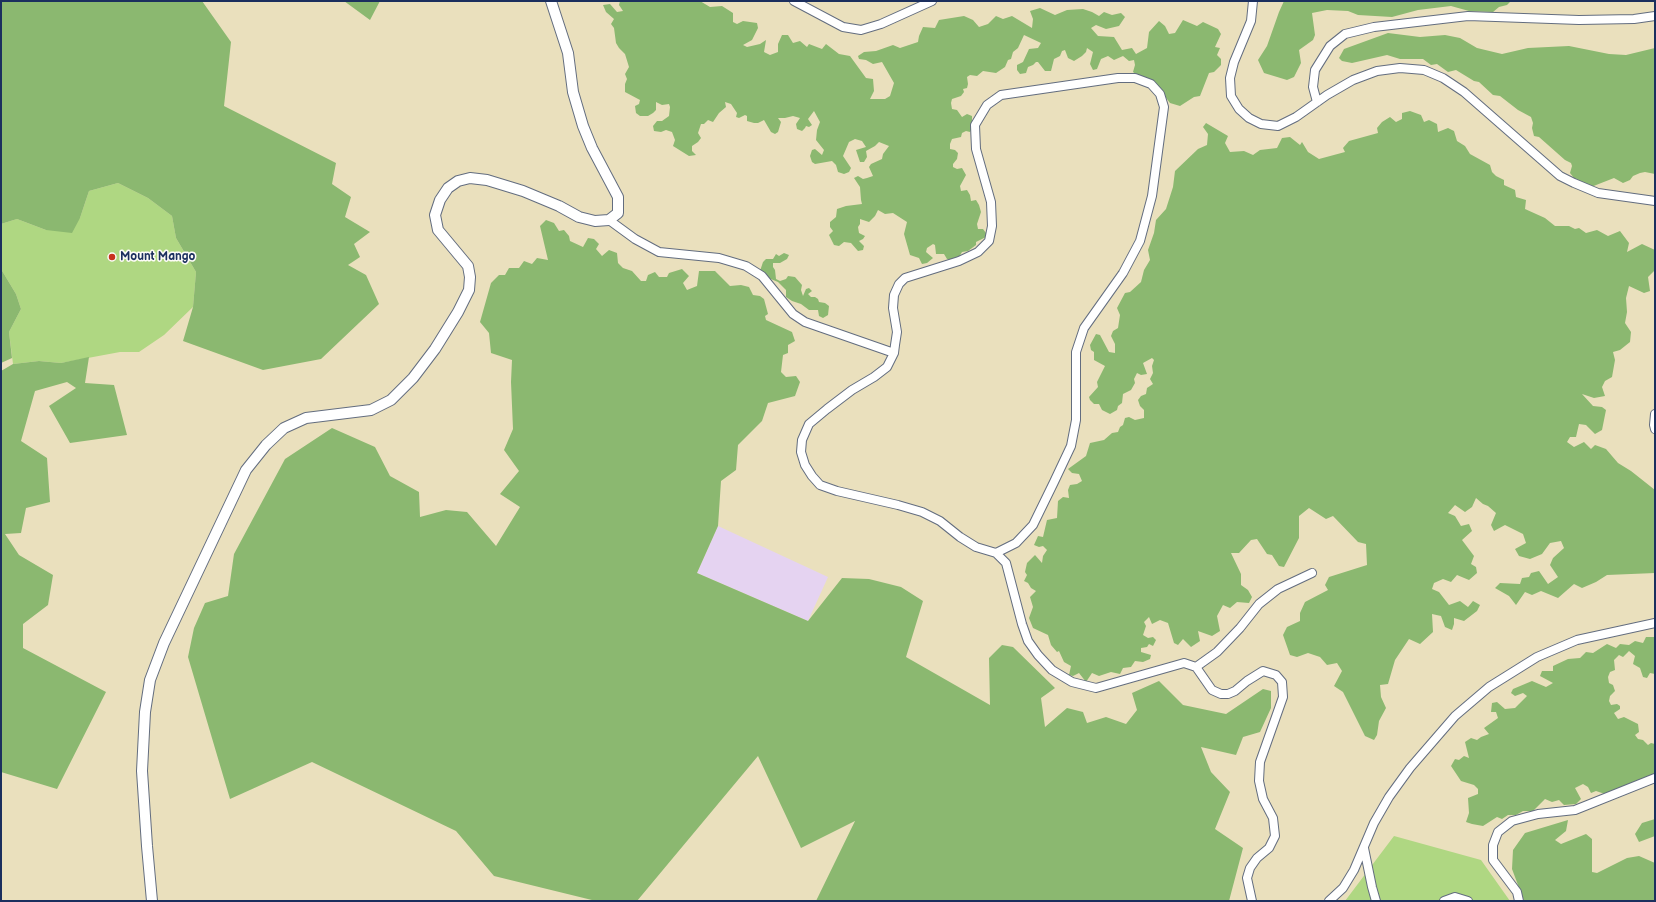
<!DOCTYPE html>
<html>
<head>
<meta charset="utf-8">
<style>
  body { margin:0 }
  #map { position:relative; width:1656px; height:902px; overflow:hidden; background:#eae0bd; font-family:"Balsamiq Sans",sans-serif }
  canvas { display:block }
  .frame { position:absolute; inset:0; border:2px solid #1b2f5e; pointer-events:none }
</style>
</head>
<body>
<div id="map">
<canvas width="1656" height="902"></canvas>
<div class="frame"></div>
</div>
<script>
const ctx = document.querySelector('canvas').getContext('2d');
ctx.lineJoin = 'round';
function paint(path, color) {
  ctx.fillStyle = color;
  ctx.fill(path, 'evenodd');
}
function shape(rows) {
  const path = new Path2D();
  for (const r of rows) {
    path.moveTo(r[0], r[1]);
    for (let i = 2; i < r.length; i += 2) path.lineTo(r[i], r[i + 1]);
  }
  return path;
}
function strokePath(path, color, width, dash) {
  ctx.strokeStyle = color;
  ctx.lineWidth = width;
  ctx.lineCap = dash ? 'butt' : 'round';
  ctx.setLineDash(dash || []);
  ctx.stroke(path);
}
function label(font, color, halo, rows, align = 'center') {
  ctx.font = font + ' "Balsamiq Sans",sans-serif';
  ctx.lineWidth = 3;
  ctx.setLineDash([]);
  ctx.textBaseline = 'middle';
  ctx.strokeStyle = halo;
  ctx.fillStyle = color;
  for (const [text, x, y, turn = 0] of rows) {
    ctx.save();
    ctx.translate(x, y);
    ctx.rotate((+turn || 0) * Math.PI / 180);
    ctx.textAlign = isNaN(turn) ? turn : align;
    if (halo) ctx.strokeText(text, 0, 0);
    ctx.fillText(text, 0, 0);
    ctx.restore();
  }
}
paint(shape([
  [718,526,828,577,808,621,697,573]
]), '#e5d3f1');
paint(shape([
  [118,183,148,198,172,216,176,238,196,272,193,307,164,335,139,352,120,352,61,363,39,361,13,364,9,332,21,309,16,294,1,269,1,224,17,219,46,230,80,218,89,191],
  [1394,836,1481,860,1510,901,1345,901]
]), '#afd782');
paint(shape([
  [1,1,202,1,231,42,224,106,336,163,332,184,351,197,345,217,370,232,354,244,360,257,348,265,366,275,379,304,321,359,263,370,183,341,193,307,196,272,176,238,172,216,148,198,118,183,89,191,80,218,72,233,46,230,17,219,1,224],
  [344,1,380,1,370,20],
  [620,1,700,1,710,7,722,6,733,13,733,22,737,24,743,21,757,23,758,28,752,40,743,45,747,47,760,44,766,40,764,52,770,55,778,52,778,44,782,35,788,35,793,43,800,41,807,47,809,44,822,49,826,44,839,54,850,56,866,78,873,79,874,91,870,99,885,99,890,96,894,83,882,62,873,64,866,60,859,59,858,56,864,52,876,51,893,45,900,48,918,42,919,36,923,27,935,28,939,20,964,16,973,20,979,27,988,24,996,16,1003,19,1012,16,1032,28,1033,19,1030,11,1040,8,1055,15,1067,10,1083,9,1092,12,1099,16,1104,12,1112,15,1121,13,1125,17,1119,26,1106,29,1096,25,1091,28,1098,36,1114,37,1122,50,1132,48,1136,54,1147,48,1149,32,1159,21,1165,26,1169,34,1175,33,1183,20,1197,26,1203,22,1218,29,1221,34,1215,47,1220,48,1217,55,1221,59,1221,65,1214,72,1209,73,1200,96,1194,97,1180,106,1170,103,1163,94,1133,72,1135,65,1134,60,1129,61,1123,56,1114,60,1108,56,1101,59,1097,69,1093,70,1090,64,1093,52,1087,48,1086,52,1082,56,1074,61,1068,58,1065,50,1062,51,1060,56,1054,59,1051,71,1045,71,1038,62,1036,62,1033,65,1028,67,1026,73,1020,74,1017,70,1017,65,1023,62,1029,49,1038,48,1041,43,1024,35,1018,48,1013,52,1011,59,1008,60,1005,67,996,73,983,71,977,76,970,75,967,77,968,84,967,88,963,89,964,92,961,96,952,99,951,103,952,109,957,110,962,117,967,114,972,116,972,128,970,132,966,131,962,133,961,137,952,139,950,144,950,149,955,150,958,153,957,159,953,164,953,167,957,169,962,168,966,175,960,186,961,191,967,190,970,195,971,201,976,200,979,205,981,212,977,224,978,229,983,229,986,233,986,237,976,242,976,245,968,251,962,252,959,257,953,260,947,259,944,254,936,254,935,245,933,244,927,248,926,252,933,258,927,263,922,264,919,258,910,255,904,234,907,222,893,213,885,214,878,210,875,216,869,222,860,219,860,224,858,227,859,233,865,236,863,239,859,241,864,246,863,250,858,251,851,243,844,242,839,246,834,245,829,235,833,231,830,227,830,222,836,217,837,209,846,206,862,204,861,200,860,187,854,178,858,176,863,179,867,178,873,176,869,167,871,164,882,159,883,154,889,146,879,142,875,146,866,151,867,157,864,162,860,162,856,150,866,147,862,141,855,139,849,142,843,156,851,168,849,172,844,174,838,172,836,165,832,161,815,164,812,162,810,156,812,150,815,149,822,155,824,150,816,140,817,130,820,122,814,111,808,119,812,125,809,127,806,126,805,128,802,131,797,129,796,124,800,118,793,116,785,118,778,118,781,122,778,132,775,134,771,132,764,120,758,123,754,123,747,121,747,116,745,115,739,118,736,117,737,113,731,104,725,102,726,107,719,113,713,122,708,120,704,124,701,124,698,133,701,138,698,142,692,146,692,151,696,155,689,156,673,146,675,140,672,132,666,130,661,132,654,131,653,126,657,121,662,121,669,116,670,107,669,104,662,105,656,102,656,110,653,113,648,116,640,116,636,113,635,106,639,104,640,100,625,92,625,84,627,79,625,74,629,67,625,54,619,48,616,43,614,28,611,24,614,19,606,12,603,5,610,4,617,12,623,11,619,5],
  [1284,1,1511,1,1507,5,1499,7,1493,12,1469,11,1451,6,1418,10,1392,17,1358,15,1348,11,1327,10,1312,13,1315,35,1313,40,1299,50,1301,63,1294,77,1287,80,1264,73,1258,60,1267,46,1279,12],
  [1388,33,1420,37,1445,35,1460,38,1477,48,1502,54,1528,48,1569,46,1609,54,1626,55,1655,48,1655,174,1645,172,1640,173,1633,176,1630,180,1623,183,1614,178,1591,187,1574,178,1570,173,1572,166,1571,163,1565,160,1539,137,1534,136,1532,128,1533,123,1531,117,1518,110,1500,96,1493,95,1479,82,1474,81,1456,70,1448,72,1437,64,1431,65,1423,59,1400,59,1387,55,1352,63,1342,61,1339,58,1344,49],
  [1410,111,1421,115,1424,122,1429,120,1437,124,1438,132,1448,128,1454,131,1457,141,1465,146,1470,154,1490,165,1492,172,1496,176,1504,180,1504,185,1515,190,1516,197,1526,200,1525,209,1545,218,1555,226,1569,226,1575,229,1579,228,1586,233,1597,230,1608,236,1620,231,1629,243,1627,252,1642,244,1655,250,1655,270,1648,277,1650,291,1644,293,1629,286,1626,298,1627,312,1625,323,1631,332,1630,342,1620,350,1613,352,1615,360,1612,377,1605,381,1602,387,1605,396,1594,398,1582,394,1593,406,1602,407,1606,410,1602,430,1595,434,1586,425,1579,424,1576,437,1570,437,1567,442,1574,447,1584,442,1591,449,1595,445,1606,449,1618,463,1631,471,1655,490,1655,573,1607,575,1596,582,1582,588,1574,584,1558,598,1541,591,1532,595,1525,592,1516,605,1509,596,1495,588,1500,583,1520,584,1522,578,1529,577,1531,573,1539,571,1548,584,1558,577,1550,565,1553,558,1564,548,1561,541,1550,543,1542,554,1530,559,1519,556,1515,549,1526,543,1523,534,1505,525,1494,531,1491,525,1496,513,1488,506,1483,504,1476,498,1472,507,1465,512,1455,505,1448,513,1455,516,1461,526,1469,524,1472,531,1462,540,1474,556,1471,564,1476,567,1477,573,1469,580,1457,575,1451,582,1443,579,1434,583,1432,589,1439,592,1449,605,1460,601,1468,607,1473,601,1480,605,1477,611,1464,621,1454,618,1454,624,1452,630,1445,627,1441,616,1432,614,1433,632,1420,644,1409,639,1395,660,1388,684,1380,685,1381,697,1386,708,1379,721,1377,735,1374,740,1365,736,1343,692,1334,686,1342,671,1337,663,1327,665,1320,657,1308,653,1297,657,1290,655,1283,635,1287,627,1300,621,1300,613,1305,602,1328,590,1325,585,1329,577,1367,565,1366,544,1358,542,1333,516,1326,519,1309,508,1299,516,1299,538,1284,567,1279,566,1272,555,1267,554,1257,539,1251,540,1239,553,1231,553,1241,574,1241,585,1248,590,1252,597,1249,603,1237,602,1230,608,1223,605,1217,616,1220,631,1212,636,1198,631,1200,641,1191,647,1183,639,1178,645,1174,643,1168,623,1160,620,1152,624,1149,617,1144,622,1146,626,1143,635,1148,638,1153,637,1156,640,1153,646,1149,644,1147,647,1141,648,1141,652,1151,655,1150,659,1143,662,1135,661,1131,667,1123,668,1120,674,1111,672,1099,676,1092,673,1086,682,1079,673,1073,676,1069,675,1071,666,1064,662,1059,651,1057,652,1051,645,1048,635,1033,628,1029,618,1033,607,1030,597,1036,591,1031,588,1028,583,1024,581,1027,575,1025,572,1027,563,1035,555,1042,563,1043,556,1047,550,1043,546,1039,547,1034,545,1038,536,1043,537,1047,520,1057,518,1058,501,1063,497,1069,498,1068,490,1070,485,1077,484,1082,481,1079,474,1072,473,1068,469,1086,456,1090,443,1104,440,1112,433,1118,432,1120,427,1123,425,1125,418,1129,417,1135,420,1144,418,1144,410,1140,406,1138,400,1141,396,1146,394,1147,388,1153,384,1150,379,1153,373,1152,366,1154,360,1152,358,1143,363,1147,374,1141,375,1137,373,1134,379,1135,383,1131,390,1123,394,1122,403,1118,406,1117,410,1110,414,1102,410,1099,404,1094,404,1090,400,1089,397,1098,387,1097,382,1105,366,1094,360,1094,352,1091,350,1090,345,1096,334,1100,335,1109,352,1115,353,1115,344,1111,336,1113,331,1118,328,1120,315,1117,308,1125,293,1130,292,1141,282,1144,270,1150,260,1148,250,1154,233,1156,220,1166,209,1173,187,1175,171,1198,149,1207,145,1208,134,1203,127,1206,123,1228,136,1225,143,1230,152,1244,151,1253,155,1260,150,1277,148,1282,138,1290,137,1300,145,1302,142,1308,152,1319,159,1345,152,1343,148,1349,141,1378,133,1377,128,1382,122,1390,117,1396,122,1402,119,1402,113],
  [546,220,554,223,559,231,564,230,569,236,570,241,583,247,588,238,594,239,599,244,596,249,602,256,609,250,617,253,618,263,623,268,632,271,641,281,646,281,648,275,655,272,659,277,667,277,669,273,682,269,689,276,683,283,687,290,697,286,699,271,715,271,730,286,741,285,749,287,753,295,760,296,764,299,768,314,765,316,766,320,792,332,795,341,788,345,788,353,783,355,781,372,786,377,796,376,800,382,795,396,768,403,762,421,738,445,736,470,721,481,718,526,697,573,808,621,842,578,869,579,901,587,923,601,906,657,990,705,989,658,1002,645,1013,647,1055,688,1041,698,1045,727,1067,708,1083,712,1087,723,1106,717,1126,724,1137,710,1132,693,1159,681,1183,705,1226,714,1263,689,1271,691,1271,708,1260,732,1243,737,1236,755,1201,747,1211,772,1230,792,1215,829,1243,848,1229,901,816,901,855,821,801,848,758,756,637,901,596,901,494,876,456,831,312,762,230,799,188,657,194,628,205,603,228,596,234,554,285,459,332,428,375,447,390,476,419,492,420,517,446,510,467,512,496,546,520,507,500,494,519,471,504,450,513,429,511,382,512,360,491,353,489,333,480,322,491,283,499,275,505,275,509,268,519,268,524,261,532,264,537,258,548,260,540,226],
  [784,253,789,255,787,259,780,263,773,263,773,267,775,270,776,279,780,281,786,279,788,276,795,277,802,285,801,290,803,296,806,289,809,288,812,291,808,294,811,297,815,297,818,299,819,302,825,303,829,306,828,315,823,318,819,316,818,310,809,310,801,304,792,301,786,297,786,290,778,282,766,277,760,271,763,262,766,259,773,259,776,254,779,256],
  [1,269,16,294,21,309,9,332,12,358,1,363],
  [89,357,85,383,114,385,127,435,70,443,49,406,76,388,67,382,35,391,21,441,47,458,50,502,26,508,21,533,5,534,19,555,53,575,48,605,23,624,23,648,106,692,57,789,1,772,1,371,13,364,39,361,61,363],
  [1646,637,1655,637,1655,674,1650,673,1647,678,1643,677,1640,668,1633,664,1635,656,1629,651,1623,657,1619,655,1614,660,1615,670,1610,672,1608,677,1609,683,1613,685,1615,691,1610,696,1609,701,1611,705,1617,704,1620,706,1620,709,1614,713,1618,719,1624,717,1638,724,1639,732,1635,735,1638,739,1643,740,1648,745,1651,743,1655,744,1655,774,1623,788,1616,789,1612,792,1605,794,1596,791,1591,793,1588,787,1583,784,1575,788,1581,799,1576,804,1564,805,1559,800,1552,802,1545,799,1533,811,1523,811,1516,815,1508,815,1502,819,1497,817,1483,826,1472,824,1466,822,1469,813,1468,798,1478,794,1478,789,1474,785,1461,781,1451,766,1455,759,1459,760,1464,756,1469,758,1465,742,1471,738,1477,740,1481,737,1489,734,1484,728,1498,718,1496,712,1491,712,1492,703,1497,702,1505,709,1515,708,1527,696,1523,693,1515,696,1511,693,1513,689,1532,681,1546,687,1553,683,1540,676,1542,671,1553,671,1553,666,1568,659,1580,658,1586,652,1593,653,1607,644,1616,648,1620,644,1629,645,1635,641,1643,643],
  [1655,819,1655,836,1639,842,1635,834,1642,823],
  [1568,820,1566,831,1555,840,1561,844,1586,834,1592,839,1592,872,1597,873,1627,858,1639,856,1655,863,1655,901,1524,901,1512,869,1513,850,1525,833]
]), '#8bb870');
const minor = shape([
  [794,1,843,27,861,30,881,24,932,1],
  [1253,1,1251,21,1234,62,1230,78,1231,96,1239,109,1249,118,1261,124,1278,126,1296,117,1327,95,1353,80,1377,71,1400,68,1424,70,1443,78,1464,92,1560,176,1574,183,1598,193,1655,201],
  [1317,102,1313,87,1315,70,1330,46,1345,34,1374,27,1468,16,1579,20,1634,19,1655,16],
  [609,220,635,239,659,252,719,258,746,266,762,276,793,314,805,322,894,353],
  [1655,414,1654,425,1655,429],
  [996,553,1016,543,1033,525,1054,482,1071,446,1076,420,1076,352,1084,328,1123,273,1140,241,1152,196,1164,107,1160,94,1151,84,1135,78,1118,78,1001,95,987,105,975,125,976,149,991,202,992,226,989,241,978,252,959,261,905,278,899,284,894,295,893,308,897,332,895,345,894,353,887,367,874,377,852,390,827,409,809,424,802,440,801,452,805,465,812,476,820,485,837,491,898,505,922,512,940,521,960,537,976,547,996,553,1006,563,1022,624,1028,641,1038,655,1052,670,1072,682,1096,688,1184,663,1196,667,1212,690,1221,694,1228,694,1235,691,1247,681,1263,671,1276,675,1282,682,1283,697,1260,762,1259,781,1263,799,1273,818,1275,836,1269,848,1257,858,1250,868,1247,878,1252,901],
  [1196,667,1217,652,1240,628,1259,604,1278,589,1312,573],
  [1364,848,1372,887,1376,901],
  [1329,901,1343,888,1354,870,1374,823,1389,797,1410,768,1455,716,1489,687,1537,657,1577,640,1655,623],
  [1444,901,1455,897,1468,901],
  [1519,901,1517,892,1493,860,1493,845,1498,832,1512,821,1538,814,1575,810,1655,778]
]);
const tertiary = shape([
  [152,901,147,846,142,771,145,712,150,680,164,643,246,470,266,445,284,428,306,418,371,410,391,400,413,378,435,349,458,312,469,290,470,277,468,266,438,230,435,215,440,200,448,188,458,181,470,178,487,180,523,191,559,206,579,217,595,221,609,220,618,213,618,197,592,148,583,126,573,92,568,53,551,1]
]);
strokePath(minor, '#636d7f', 10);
strokePath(tertiary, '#636d7f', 12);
strokePath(minor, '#fff', 8);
strokePath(tertiary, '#fff', 10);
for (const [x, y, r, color] of [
  [112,257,4,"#c8321e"]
]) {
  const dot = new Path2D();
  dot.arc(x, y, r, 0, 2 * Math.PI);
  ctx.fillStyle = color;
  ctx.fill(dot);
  strokePath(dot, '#fdfcf7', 1.5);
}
label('bold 12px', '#1b2f5e', '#fdfcf7', [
  ["Mount Mango",120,257]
], 'left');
</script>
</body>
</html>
